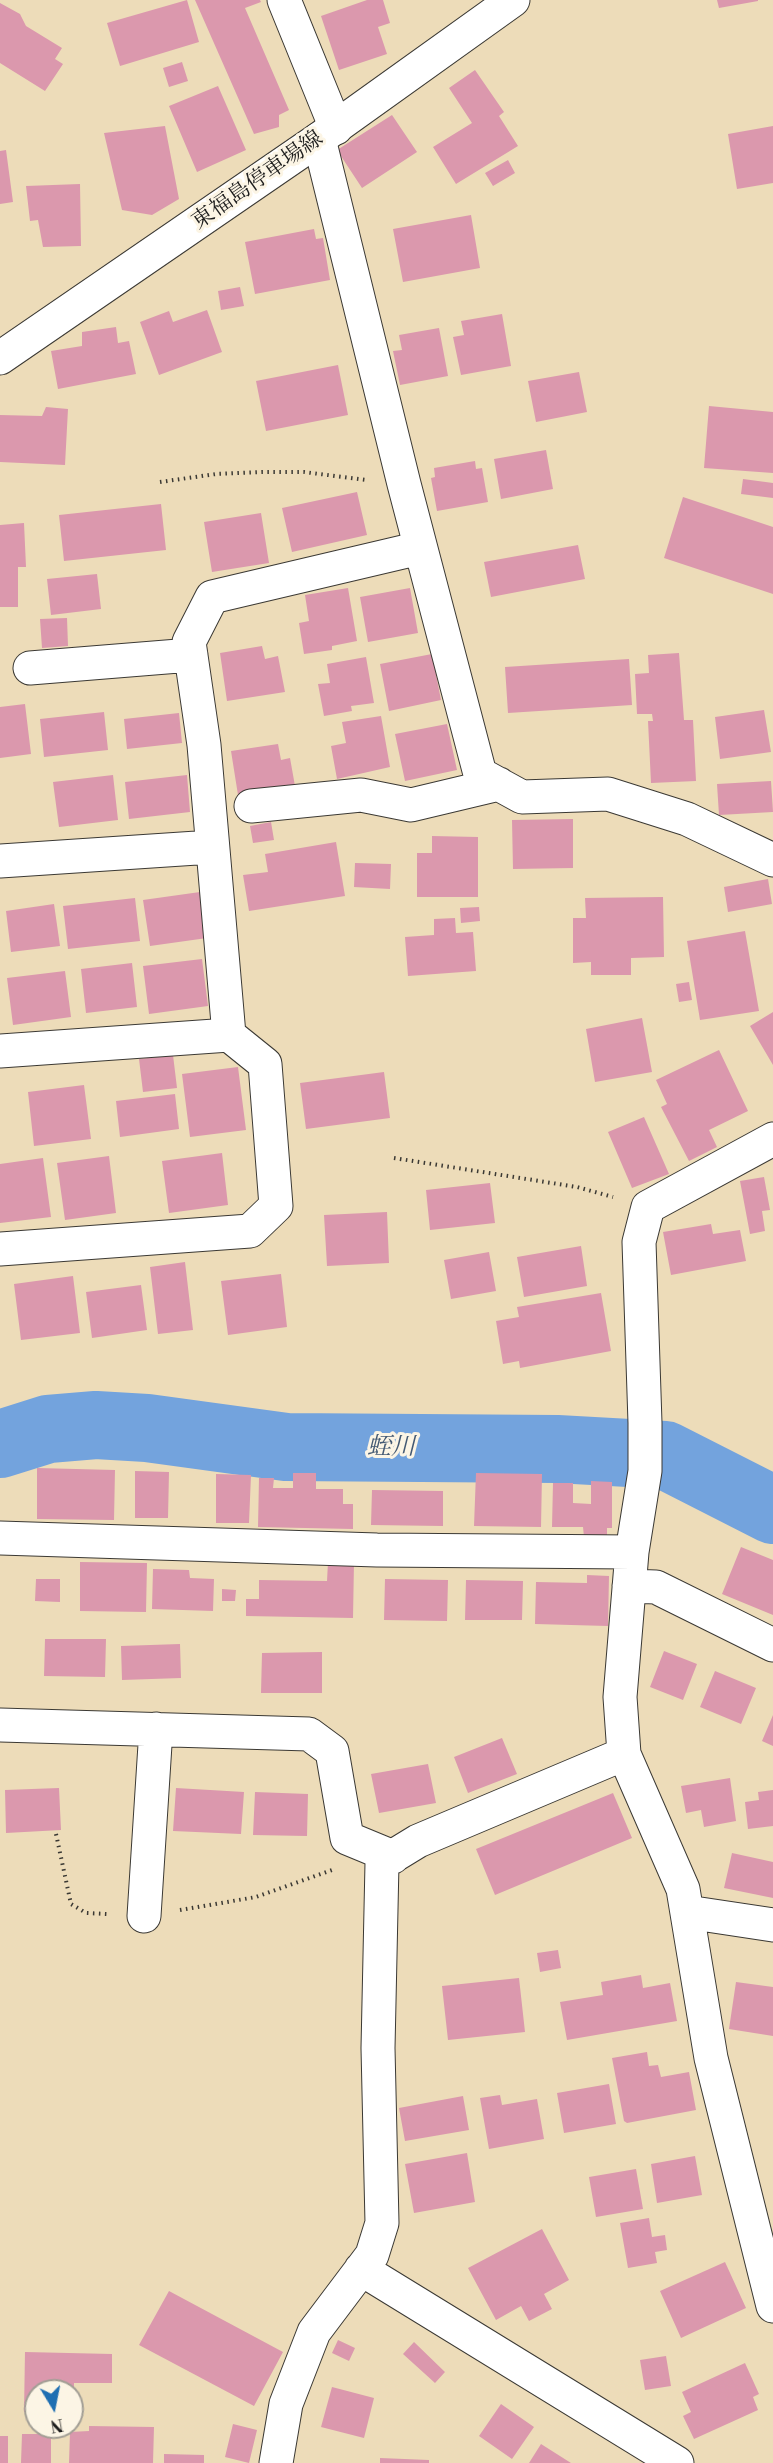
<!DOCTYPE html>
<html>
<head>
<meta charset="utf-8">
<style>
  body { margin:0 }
  #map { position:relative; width:773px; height:2463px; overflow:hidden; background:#eddcb9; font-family:"Libre Bodoni",serif }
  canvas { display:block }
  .north { position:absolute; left:24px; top:2379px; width:60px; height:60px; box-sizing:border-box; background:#fcf5e5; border:2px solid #a29e95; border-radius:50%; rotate:170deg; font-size:16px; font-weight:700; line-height:24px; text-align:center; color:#1c1c1c }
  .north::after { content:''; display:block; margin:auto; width:21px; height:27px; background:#1f6fb2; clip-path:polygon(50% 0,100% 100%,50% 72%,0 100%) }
</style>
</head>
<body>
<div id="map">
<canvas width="773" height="2463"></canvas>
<div class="north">N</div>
</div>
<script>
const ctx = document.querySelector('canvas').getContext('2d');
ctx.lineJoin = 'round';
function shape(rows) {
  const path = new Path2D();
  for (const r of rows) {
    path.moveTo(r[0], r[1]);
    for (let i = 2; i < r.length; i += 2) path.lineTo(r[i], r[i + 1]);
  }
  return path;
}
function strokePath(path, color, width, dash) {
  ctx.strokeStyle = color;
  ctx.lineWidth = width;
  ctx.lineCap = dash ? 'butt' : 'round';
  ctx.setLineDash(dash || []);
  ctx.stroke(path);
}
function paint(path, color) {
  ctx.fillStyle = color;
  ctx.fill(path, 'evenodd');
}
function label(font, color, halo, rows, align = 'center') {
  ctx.font = font + ' "Libre Bodoni","Noto Serif JP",serif';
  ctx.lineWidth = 6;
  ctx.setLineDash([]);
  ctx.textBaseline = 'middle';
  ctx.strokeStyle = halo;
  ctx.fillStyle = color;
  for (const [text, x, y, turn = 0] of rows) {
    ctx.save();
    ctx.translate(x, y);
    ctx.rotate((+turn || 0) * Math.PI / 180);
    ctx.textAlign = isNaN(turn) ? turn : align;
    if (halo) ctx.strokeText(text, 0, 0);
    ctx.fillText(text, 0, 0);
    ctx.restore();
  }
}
strokePath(shape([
  [0,1444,48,1429,96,1425,147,1428,286,1447,557,1449,665,1455,773,1510]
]), '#73a3dd', 68);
paint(shape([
  [187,0,199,42,120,66,107,23],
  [195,0,260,0,261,2,245,8,289,110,279,115,279,127,254,134],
  [367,0,383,0,390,23,378,27,387,54,339,70,321,16],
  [717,0,758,0,758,1,719,8],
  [0,3,20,14,26,26,62,48,55,59,63,64,45,91,0,63],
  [182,62,188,81,169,87,163,68],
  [475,70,504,112,499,116,518,146,456,184,433,147,472,123,449,88],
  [218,86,246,150,197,172,169,106],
  [392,115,417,152,362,188,337,150],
  [165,126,179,199,152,215,122,210,104,133],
  [773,126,773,183,737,189,728,134],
  [6,150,13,202,0,204,0,151],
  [508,160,515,173,493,186,485,173],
  [80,184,81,246,43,247,38,220,30,221,26,186],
  [471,215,480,268,403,282,393,229],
  [314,229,316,239,323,238,330,280,255,294,245,242],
  [240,287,244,306,221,310,218,291],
  [207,310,222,352,159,375,140,322,169,311,173,322],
  [502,314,511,366,461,375,453,337,464,335,461,321],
  [116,327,118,343,129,341,136,374,58,389,51,351,82,346,82,332],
  [439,328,448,376,400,385,393,351,402,350,399,335],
  [338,365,348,415,266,431,256,381],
  [579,372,587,412,536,422,528,381],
  [709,406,773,412,773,473,704,468],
  [46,407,68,409,65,465,0,462,0,415,42,416],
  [546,450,553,489,501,499,494,459],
  [475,461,476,469,482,468,488,502,437,511,431,478,435,477,434,468],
  [743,479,773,483,773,498,741,494],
  [357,492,367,535,292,552,282,508],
  [683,497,773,527,773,594,664,558],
  [161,504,166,550,64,561,59,515],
  [261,513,269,563,212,572,204,522],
  [24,523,26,567,18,567,18,607,0,607,0,525],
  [578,545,585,579,491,597,484,562],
  [97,574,101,609,51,615,47,579],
  [348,588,357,641,332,646,332,650,304,654,299,623,309,621,305,595],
  [410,588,418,633,368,642,360,597],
  [67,618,68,646,42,648,40,619],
  [262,646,265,659,278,656,285,692,227,701,220,653],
  [679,653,684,720,693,720,696,781,651,783,648,721,653,721,652,714,637,714,635,674,649,673,648,655],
  [432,654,441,700,389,711,380,664],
  [366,657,374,703,351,706,352,711,324,716,318,684,330,683,327,664],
  [629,659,632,705,508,713,505,667],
  [25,704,31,754,0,758,0,707],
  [764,710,771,752,720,759,715,717],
  [104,712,108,750,44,757,40,719],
  [179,713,182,743,127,749,124,719],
  [381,716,390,767,337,779,331,746,346,743,342,722],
  [447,724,457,770,405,781,395,734],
  [278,744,281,760,290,758,295,786,238,795,231,751],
  [113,775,118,820,59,827,53,782],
  [187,775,190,812,129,819,125,782],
  [771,781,773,812,719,815,717,784],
  [573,819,573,868,513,869,512,820],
  [271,822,274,840,253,843,250,826],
  [432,836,478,837,478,897,417,897,417,853,432,853],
  [336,842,345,896,249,911,243,875,268,872,265,854],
  [355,863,391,864,390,889,354,887],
  [768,879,772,904,728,912,724,887],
  [200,892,207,938,150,946,143,900],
  [663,897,664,957,631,958,631,975,591,975,591,962,573,963,573,918,586,918,585,898],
  [135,898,140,941,68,949,63,906],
  [54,904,60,946,11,952,6,911],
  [479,907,480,921,461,923,460,908],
  [455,918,456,933,473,932,476,971,408,976,405,937,434,935,434,919],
  [745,931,759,1011,700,1020,687,941],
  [202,959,208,1006,149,1014,143,966],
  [132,963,137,1007,86,1013,81,969],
  [65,971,71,1017,13,1025,7,978],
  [689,982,692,1000,679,1002,676,984],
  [773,1012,773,1065,750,1026],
  [642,1018,652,1072,595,1082,586,1029],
  [719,1050,748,1111,709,1130,717,1147,689,1161,661,1107,667,1104,656,1080],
  [173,1055,177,1088,143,1092,139,1059],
  [238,1067,246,1130,190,1137,182,1074],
  [384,1072,390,1118,306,1129,300,1083],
  [84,1085,91,1139,34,1146,28,1092],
  [175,1094,179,1129,120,1137,116,1101],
  [644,1117,669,1174,632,1188,608,1132],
  [222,1153,228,1205,169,1213,162,1161],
  [109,1156,116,1213,65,1220,57,1163],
  [43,1158,51,1217,0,1223,0,1164],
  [764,1177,770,1210,762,1211,765,1231,750,1234,740,1181],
  [490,1183,495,1223,430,1230,426,1190],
  [387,1212,389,1263,327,1266,324,1215],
  [711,1224,713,1234,740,1230,746,1261,671,1275,663,1232],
  [581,1246,587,1286,524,1297,517,1257],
  [489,1252,496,1291,451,1299,444,1260],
  [185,1262,193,1330,158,1334,150,1267],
  [281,1274,287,1327,228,1335,221,1281],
  [73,1276,80,1333,21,1340,14,1284],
  [141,1285,147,1330,92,1338,86,1292],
  [601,1293,611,1351,520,1368,519,1361,503,1364,496,1321,519,1317,517,1307],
  [37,1468,115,1470,114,1520,37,1519],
  [135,1471,169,1472,168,1518,135,1518],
  [293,1473,316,1473,316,1489,343,1489,343,1504,353,1504,353,1529,258,1527,259,1478,274,1478,273,1488,293,1488],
  [476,1473,542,1474,541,1527,474,1526],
  [216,1474,251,1475,249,1523,216,1523],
  [591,1481,612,1482,612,1528,607,1528,607,1537,584,1537,583,1527,552,1527,553,1483,573,1483,573,1503,591,1504],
  [372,1490,443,1491,443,1526,371,1525],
  [741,1547,773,1560,773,1615,722,1594],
  [80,1562,147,1563,146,1612,80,1611],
  [328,1562,354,1562,353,1618,246,1616,246,1599,259,1599,259,1580,327,1581],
  [153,1569,189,1570,190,1578,214,1579,213,1611,152,1609],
  [587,1575,609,1576,608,1626,535,1624,536,1582,587,1583],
  [36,1579,60,1579,60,1602,35,1601],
  [385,1579,448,1580,447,1621,384,1620],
  [466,1580,523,1581,522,1620,465,1620],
  [222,1589,236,1590,235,1601,222,1601],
  [45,1639,106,1639,105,1677,44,1676],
  [180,1644,181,1678,122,1680,121,1646],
  [664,1651,697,1664,683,1700,650,1687],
  [322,1652,322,1693,261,1693,262,1653],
  [715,1671,756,1688,741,1724,700,1707],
  [773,1715,773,1746,762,1741],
  [502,1738,517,1774,468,1793,454,1757],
  [428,1764,436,1803,379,1813,371,1774],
  [730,1778,736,1821,704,1827,701,1810,686,1813,681,1786],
  [59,1788,61,1830,6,1833,5,1790],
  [176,1788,244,1792,241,1834,173,1831],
  [773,1790,773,1826,748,1829,745,1802,759,1800,758,1792],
  [255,1792,308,1794,307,1836,253,1835],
  [613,1793,632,1838,495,1895,476,1849],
  [732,1853,773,1862,773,1898,724,1888],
  [558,1950,561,1968,540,1972,537,1953],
  [641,1975,643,1988,670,1983,677,2021,567,2040,560,2002,603,1995,601,1982],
  [519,1978,525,2032,448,2040,442,1986],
  [736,1982,773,1987,773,2036,729,2029],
  [647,2052,649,2066,658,2065,661,2077,689,2072,696,2110,627,2123,624,2121,612,2058],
  [609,2084,616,2124,564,2133,557,2093],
  [500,2095,502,2105,537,2099,544,2139,489,2149,480,2098],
  [463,2096,469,2130,405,2141,399,2108],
  [467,2153,475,2202,414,2213,405,2164],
  [695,2156,702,2195,657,2203,651,2164],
  [636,2169,643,2209,596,2217,589,2177],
  [649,2218,652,2237,665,2235,667,2250,655,2252,657,2263,628,2268,620,2223],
  [542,2229,569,2280,544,2294,552,2309,529,2321,521,2306,496,2320,468,2268],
  [725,2262,746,2308,681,2338,660,2291],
  [169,2291,283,2352,254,2406,139,2345],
  [338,2340,355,2348,349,2361,332,2353],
  [414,2342,445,2372,435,2383,403,2354],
  [25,2352,112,2354,112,2383,74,2383,74,2391,36,2391,36,2412,24,2412],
  [666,2356,671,2386,645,2390,640,2360],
  [745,2363,759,2394,753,2397,758,2410,694,2439,683,2416,691,2412,682,2392],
  [332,2387,374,2398,364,2438,321,2427],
  [501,2404,534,2427,512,2459,479,2436],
  [233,2424,257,2430,249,2463,225,2457],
  [89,2426,154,2427,153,2463,69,2463,70,2432,89,2431],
  [22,2434,51,2434,51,2463,21,2463],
  [0,2436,8,2436,8,2463,0,2463],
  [541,2444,571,2463,529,2463],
  [164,2454,204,2455,204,2463,164,2463],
  [380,2458,429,2460,429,2463,380,2463]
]), '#db98ad');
const street = shape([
  [284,0,336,128],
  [319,139,404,484,480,774,522,797,608,794,687,819,773,860],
  [30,668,191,655],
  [251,806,361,795,411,805,499,784],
  [0,861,212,847],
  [229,1035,204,745,189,642,212,597,420,548],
  [0,1051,229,1035,265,1064,276,1206,250,1231,0,1249],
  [773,1139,648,1207,639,1242,645,1423,645,1471,632,1552,620,1697,624,1754,683,1889,711,2058,773,2306],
  [0,1538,377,1550,632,1552],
  [629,1586,656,1587,773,1645],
  [0,1725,309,1734,332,1751,347,1838,393,1857],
  [687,1912,773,1925],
  [144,1916,156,1729],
  [361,2269,677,2463],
  [276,2463,286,2404,314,2332,372,2255,382,2223,378,2048,382,1863,418,1841,624,1754]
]);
const secondary = shape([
  [0,358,319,139,513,0]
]);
strokePath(street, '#3b3934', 35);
strokePath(secondary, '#3b3934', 35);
strokePath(shape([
  [160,482,216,474,262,472,304,472,367,480],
  [394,1158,577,1187,613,1197],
  [56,1834,71,1904,86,1913,107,1914],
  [180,1910,256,1897,332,1870]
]), '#3b3934', 4, [1.5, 4.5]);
strokePath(street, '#fff', 33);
strokePath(secondary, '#fff', 33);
label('22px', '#1c1c1c', '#fcf5e5', [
  ["東福島停車場線",258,181,-35]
]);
label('italic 24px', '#435973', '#fcf5e5', [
  ["蛭川",391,1448]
]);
</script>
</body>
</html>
